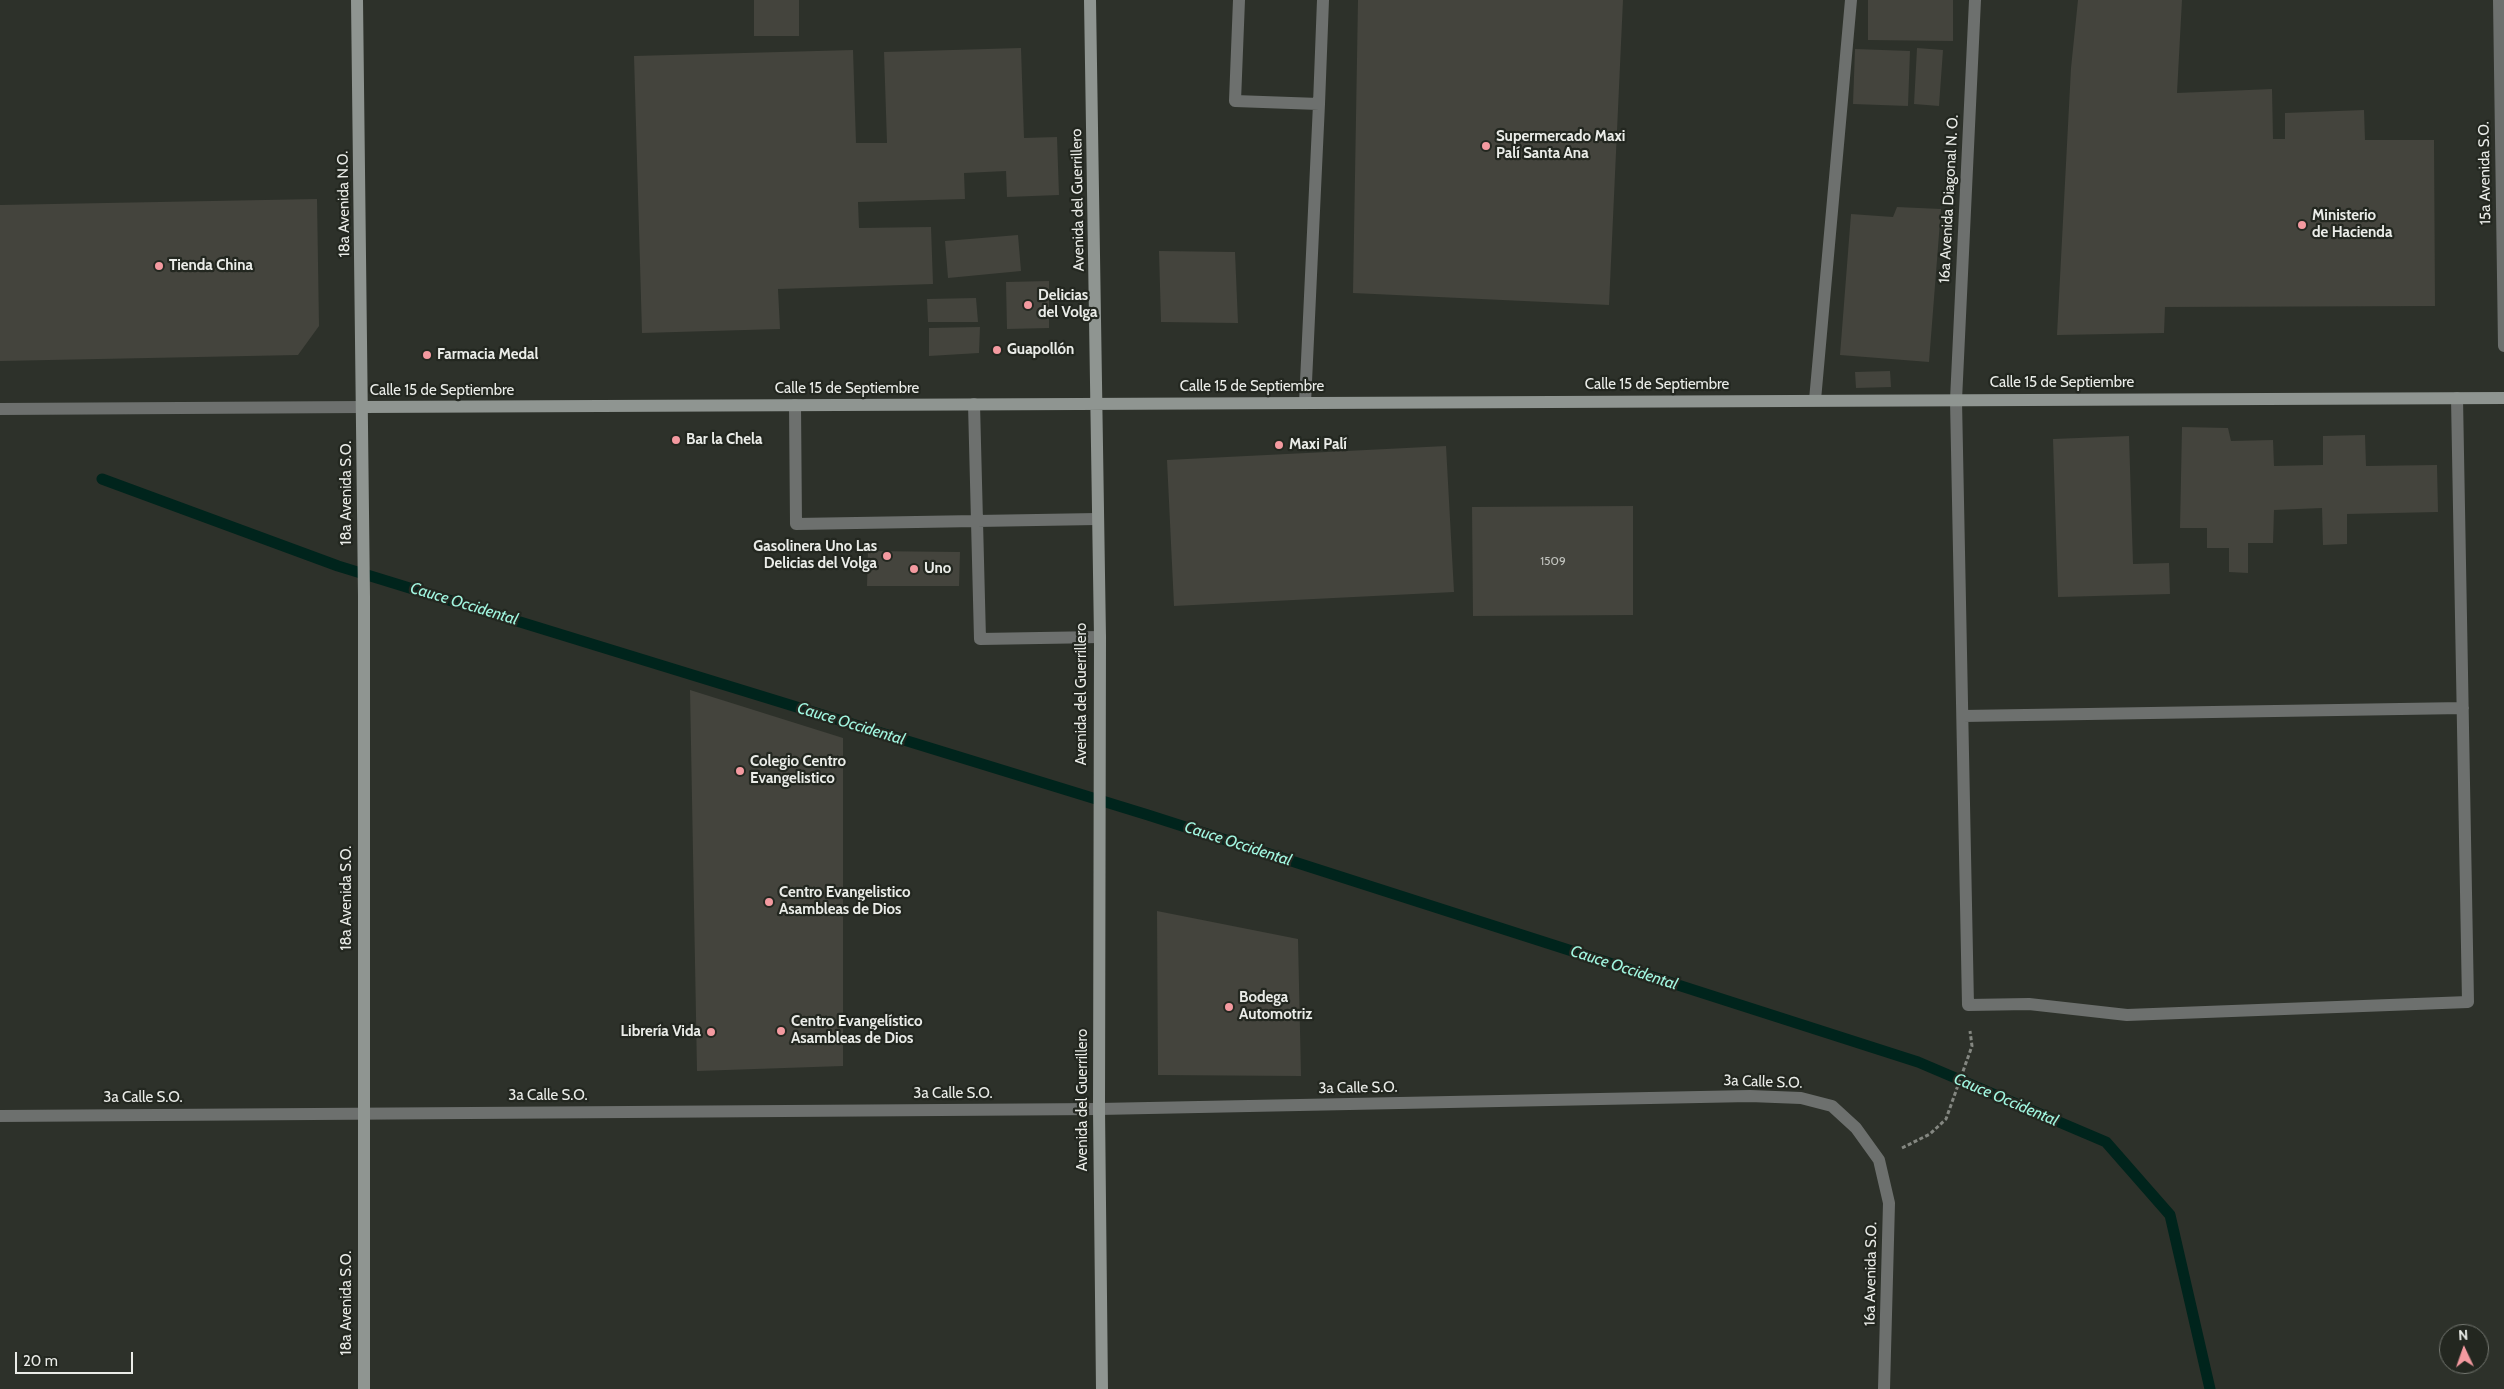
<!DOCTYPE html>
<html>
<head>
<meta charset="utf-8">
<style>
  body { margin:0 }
  #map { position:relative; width:2504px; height:1389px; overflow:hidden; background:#2d312a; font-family:Cabin,sans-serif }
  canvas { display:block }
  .north { position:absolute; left:2439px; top:1324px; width:50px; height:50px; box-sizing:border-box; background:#232720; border:1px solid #737670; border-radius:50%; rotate:357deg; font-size:14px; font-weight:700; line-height:20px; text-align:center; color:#eaece8 }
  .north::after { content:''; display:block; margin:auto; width:18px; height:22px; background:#f49aa0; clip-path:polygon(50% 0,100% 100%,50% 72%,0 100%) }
  .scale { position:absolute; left:15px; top:1352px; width:118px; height:22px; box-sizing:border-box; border:2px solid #eaece8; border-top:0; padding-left:6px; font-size:15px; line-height:18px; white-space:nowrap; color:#eaece8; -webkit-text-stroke:4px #232720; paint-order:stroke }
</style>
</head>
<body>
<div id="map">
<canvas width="2504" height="1389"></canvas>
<div class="north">N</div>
<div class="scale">20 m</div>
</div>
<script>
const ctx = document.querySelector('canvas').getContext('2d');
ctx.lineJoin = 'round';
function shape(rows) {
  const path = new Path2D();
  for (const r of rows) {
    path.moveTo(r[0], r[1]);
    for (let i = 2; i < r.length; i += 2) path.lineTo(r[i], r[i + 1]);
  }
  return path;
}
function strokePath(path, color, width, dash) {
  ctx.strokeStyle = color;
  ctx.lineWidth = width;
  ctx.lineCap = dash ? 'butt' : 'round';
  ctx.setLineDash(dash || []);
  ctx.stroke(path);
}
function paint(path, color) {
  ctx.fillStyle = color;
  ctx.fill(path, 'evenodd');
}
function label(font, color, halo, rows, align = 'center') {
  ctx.font = font + ' Cabin,sans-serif';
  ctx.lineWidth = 4.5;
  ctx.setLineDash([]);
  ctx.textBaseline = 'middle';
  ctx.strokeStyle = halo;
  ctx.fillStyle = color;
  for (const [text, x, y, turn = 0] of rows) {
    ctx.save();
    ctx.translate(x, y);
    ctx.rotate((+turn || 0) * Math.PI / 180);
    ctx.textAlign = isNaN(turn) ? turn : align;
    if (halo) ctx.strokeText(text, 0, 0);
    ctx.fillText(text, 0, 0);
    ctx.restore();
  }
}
strokePath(shape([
  [102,479,338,566,1148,815,1918,1062,2106,1142,2170,1215,2210,1389]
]), '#00241c', 11);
paint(shape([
  [754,0,799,0,799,36,754,36],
  [1358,0,1623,0,1609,305,1353,293],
  [1868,0,1953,0,1953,41,1868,40],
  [2078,0,2182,0,2177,93,2272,89,2273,139,2285,139,2285,113,2364,110,2365,140,2434,140,2435,306,2165,307,2164,333,2057,335,2071,68],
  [1021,48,1024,138,1057,137,1059,195,1007,197,1006,171,964,173,965,199,858,202,859,228,931,227,933,284,778,289,780,329,642,333,634,56,853,50,856,143,887,143,884,52],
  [1917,48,1943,50,1939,106,1914,104],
  [1855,49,1910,51,1908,106,1853,104],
  [317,199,319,326,298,355,0,361,0,205],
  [1897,207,1941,209,1929,362,1840,355,1851,214,1893,217],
  [1018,235,1021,271,948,278,945,241],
  [1159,251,1235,252,1238,323,1161,322],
  [1049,281,1049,328,1007,329,1006,282],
  [976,298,978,322,928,322,927,299],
  [980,327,979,353,929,356,929,328],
  [1890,371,1891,387,1856,388,1855,372],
  [2182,427,2228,428,2231,441,2273,440,2274,466,2323,465,2323,436,2365,435,2366,466,2437,465,2438,512,2347,514,2347,544,2323,545,2322,508,2274,510,2273,543,2248,543,2248,573,2229,572,2229,548,2207,548,2207,528,2180,528],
  [2129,436,2133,564,2169,563,2170,594,2058,597,2053,439],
  [1446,446,1454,592,1174,606,1167,460],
  [1633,506,1633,615,1473,616,1472,507],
  [868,551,960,552,959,586,867,586],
  [690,690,843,738,843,1066,697,1071],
  [1157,911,1298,939,1301,1076,1158,1075]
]), '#44443d');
strokePath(shape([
  [1902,1148,1930,1134,1946,1119,1972,1046,1970,1031]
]), '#848781', 3, [4, 2.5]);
strokePath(shape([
  [1239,0,1235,101,1319,104,1323,0],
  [1305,403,1319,104],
  [974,404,980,639,1100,637],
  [795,405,796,524,1097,519]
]), '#6d706e', 12);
strokePath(shape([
  [1975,0,1956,400,1968,1005,2029,1004,2127,1015,2468,1002,2457,398],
  [2499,0,2504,346],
  [1815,400,1851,0],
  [0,409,363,407],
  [1963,716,2463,708],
  [0,1116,1099,1109,1750,1096,1801,1098,1832,1106,1856,1128,1879,1160,1889,1203,1884,1389]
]), '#6d706e', 12);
strokePath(shape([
  [357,0,364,596,364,1389],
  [1090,0,1100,637,1099,1109,1102,1389],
  [363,407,2504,398]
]), '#8f9591', 12);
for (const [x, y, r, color] of [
  [1486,146,5,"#f49aa0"],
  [2302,225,5,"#f49aa0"],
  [159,266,5,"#f49aa0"],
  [1028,305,5,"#f49aa0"],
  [997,350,5,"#f49aa0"],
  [427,355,5,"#f49aa0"],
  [676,440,5,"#f49aa0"],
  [1279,445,5,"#f49aa0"],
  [887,556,5,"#f49aa0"],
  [914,569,5,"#f49aa0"],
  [740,771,5,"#f49aa0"],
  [769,902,5,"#f49aa0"],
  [1229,1007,5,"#f49aa0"],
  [781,1031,5,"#f49aa0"],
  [711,1032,5,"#f49aa0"]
]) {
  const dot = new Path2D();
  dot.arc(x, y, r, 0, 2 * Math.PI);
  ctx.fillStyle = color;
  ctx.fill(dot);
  strokePath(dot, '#232720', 2);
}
label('12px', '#c0c2bd', null, [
  ["1509",1553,561]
]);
label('bold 15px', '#eaece8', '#232720', [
  ["Supermercado Maxi",1496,137],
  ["Palí Santa Ana",1496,154],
  ["Ministerio",2312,216],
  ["de Hacienda",2312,233],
  ["Tienda China",169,266],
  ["Delicias",1038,296],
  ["del Volga",1038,313],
  ["Guapollón",1007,350],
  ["Farmacia Medal",437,355],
  ["Bar la Chela",686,440],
  ["Maxi Palí",1289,445],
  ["Gasolinera Uno Las",877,547,"right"],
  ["Delicias del Volga",877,564,"right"],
  ["Uno",924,569],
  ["Colegio Centro",750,762],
  ["Evangelistico",750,779],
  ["Centro Evangelistico",779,893],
  ["Asambleas de Dios",779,910],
  ["Bodega",1239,998],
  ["Automotriz",1239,1015],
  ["Centro Evangelístico",791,1022],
  ["Asambleas de Dios",791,1039],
  ["Librería Vida",701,1032,"right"]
], 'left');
label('15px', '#eaece8', '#232720', [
  ["15a Avenida S.O.",2485,173,-91],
  ["16a Avenida Diagonal N. O.",1949,199,-87],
  ["Avenida del Guerrillero",1078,200,-91],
  ["18a Avenida N.O.",344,204,-91],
  ["Calle 15 de Septiembre",2062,383],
  ["Calle 15 de Septiembre",1657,385],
  ["Calle 15 de Septiembre",1252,387],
  ["Calle 15 de Septiembre",847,389],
  ["Calle 15 de Septiembre",442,391],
  ["18a Avenida S.O.",347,493,-90],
  ["Avenida del Guerrillero",1082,694,-90],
  ["18a Avenida S.O.",347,898,-90],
  ["3a Calle S.O.",1763,1082,2],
  ["3a Calle S.O.",1358,1088,-1],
  ["3a Calle S.O.",953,1094],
  ["3a Calle S.O.",548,1096],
  ["3a Calle S.O.",143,1098],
  ["Avenida del Guerrillero",1083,1100,-90],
  ["16a Avenida S.O.",1871,1274,-89],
  ["18a Avenida S.O.",347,1303,-90]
]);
label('italic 16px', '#a1f6e0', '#232720', [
  ["Cauce Occidental",464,604,17],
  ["Cauce Occidental",851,724,17],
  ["Cauce Occidental",1238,844,18],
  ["Cauce Occidental",1624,968,18],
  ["Cauce Occidental",2006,1100,23]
]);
</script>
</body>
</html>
